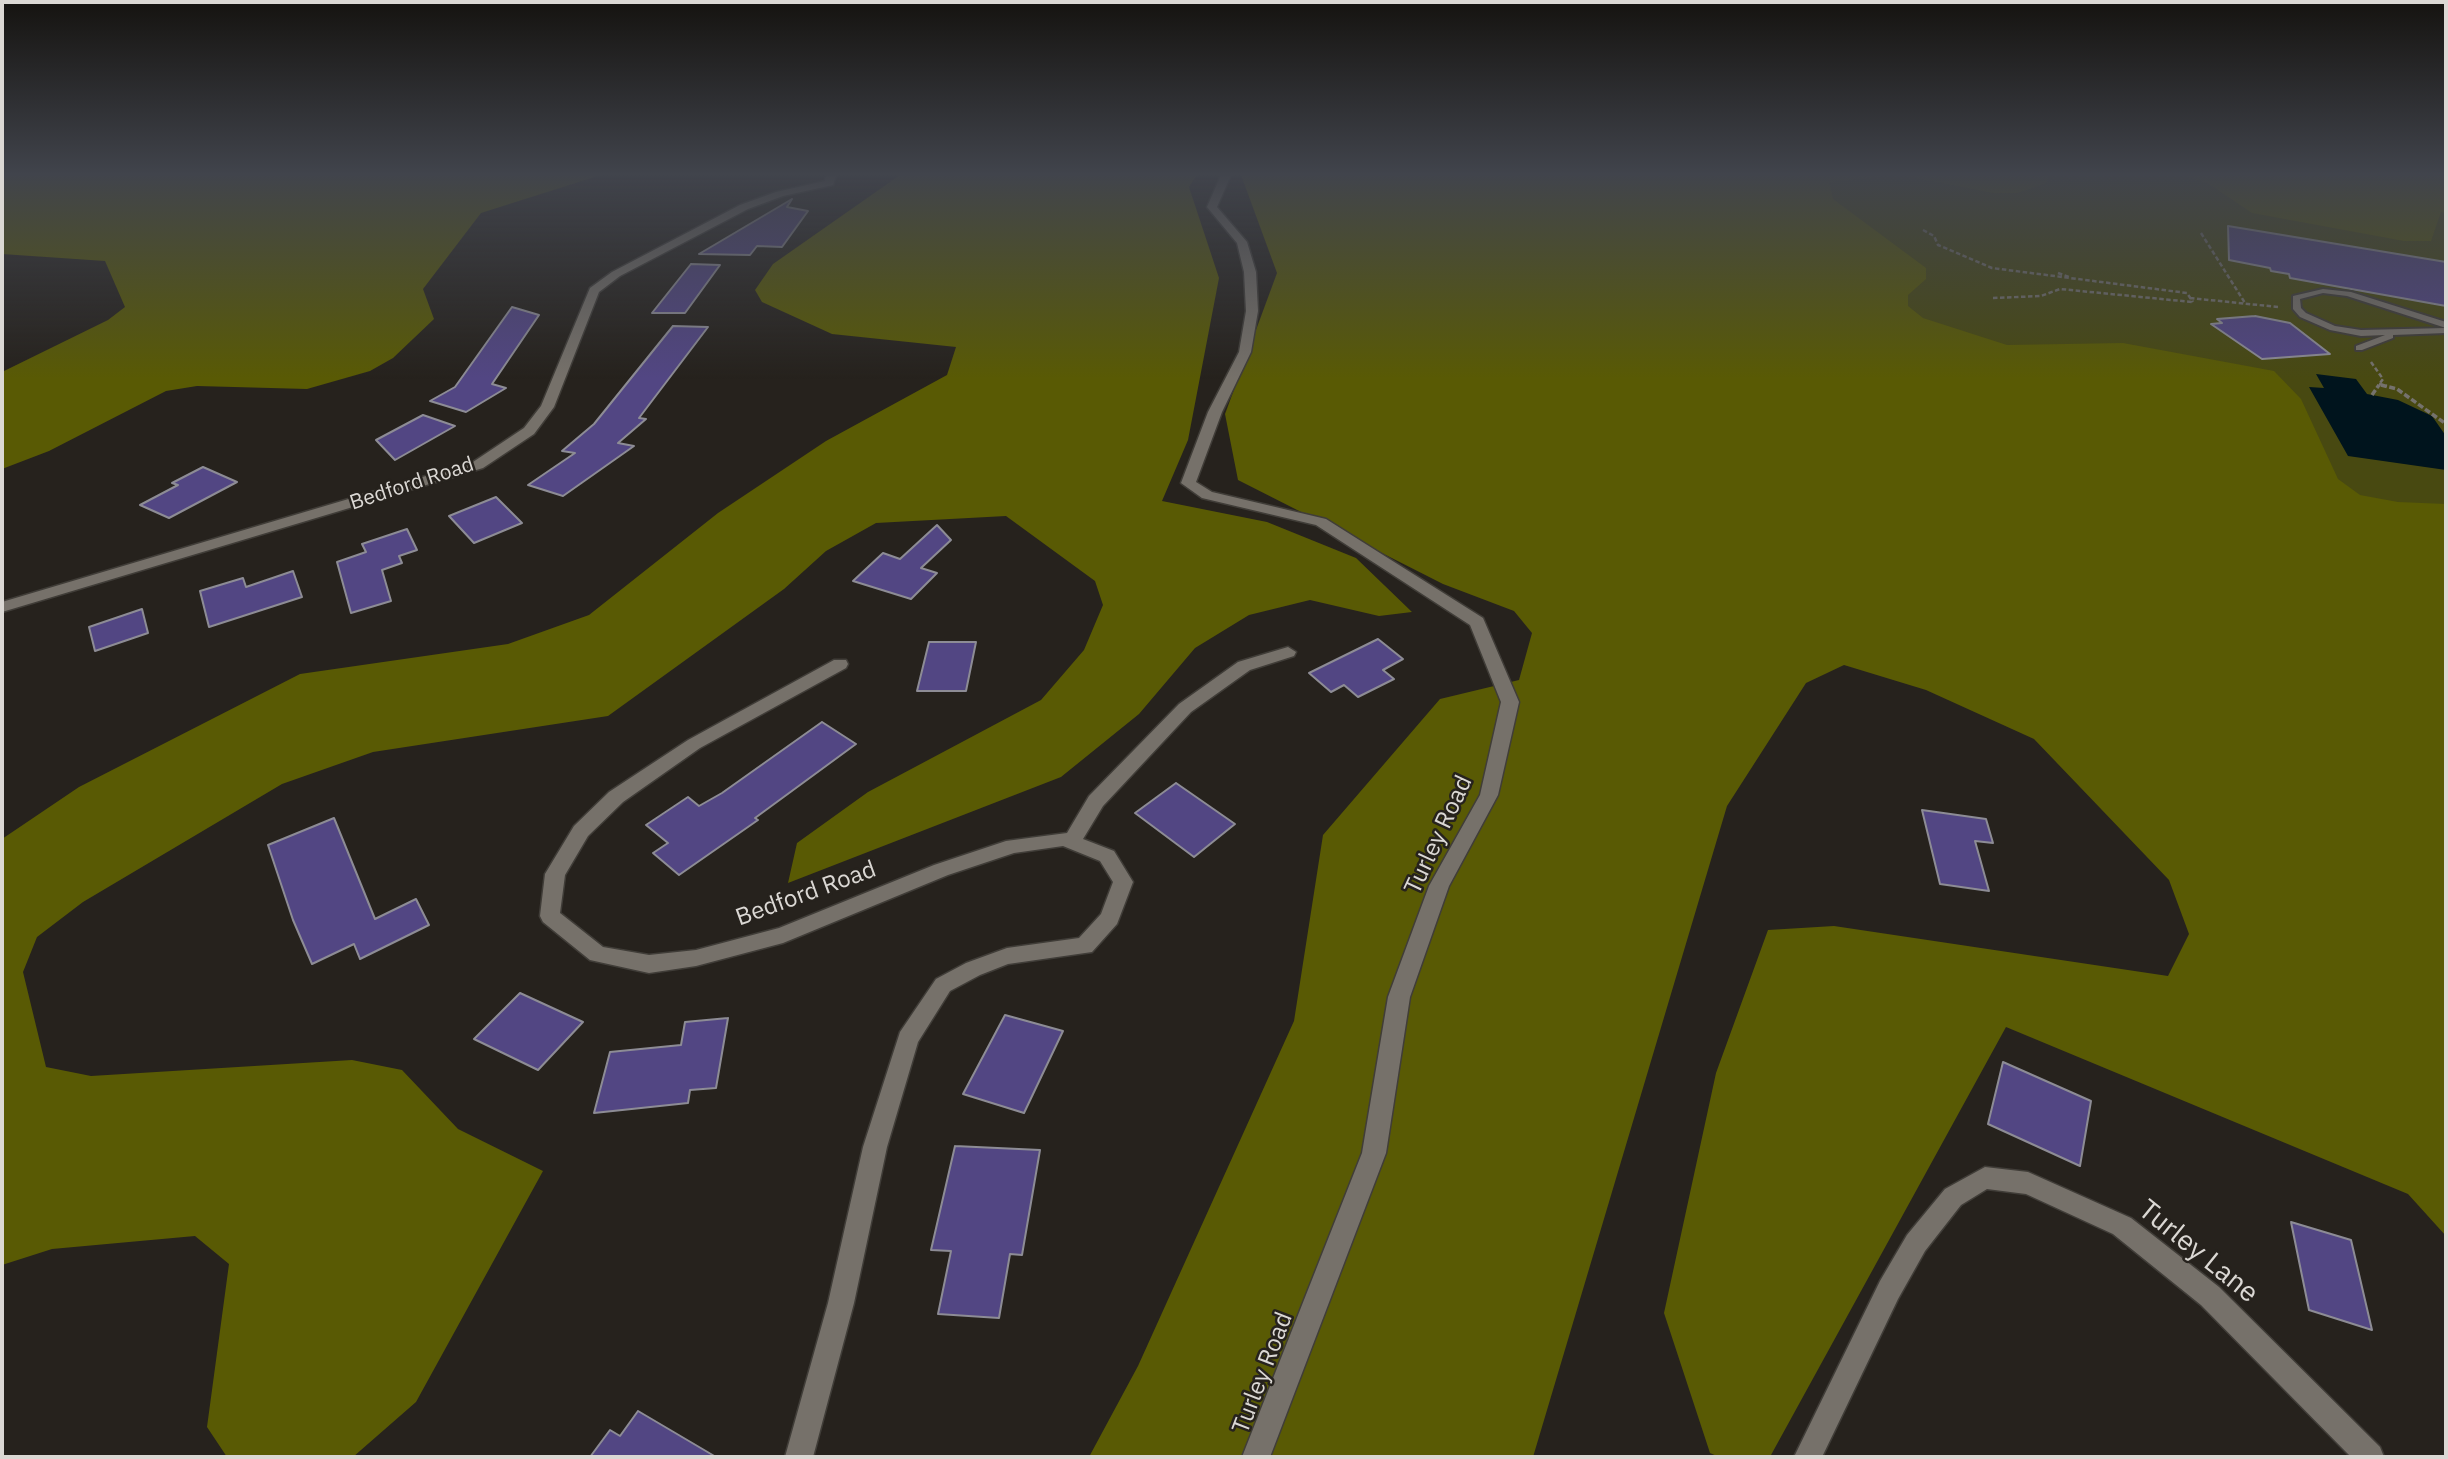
<!DOCTYPE html>
<html>
<head>
<meta charset="utf-8">
<style>
  body { margin:0 }
  #map { position:relative; width:2448px; height:1459px; overflow:hidden; background:#26221d; font-family:"IBM Plex Sans",sans-serif }
  canvas { display:block }
  .frame { position:absolute; inset:0; border:4px solid #dbd8d4; pointer-events:none }
</style>
</head>
<body>
<div id="map">
<canvas width="2448" height="1459"></canvas>
<div class="frame"></div>
</div>
<script>
const ctx = document.querySelector('canvas').getContext('2d');
ctx.lineJoin = 'round';
function paint(path, color) {
  ctx.fillStyle = color;
  ctx.fill(path, 'evenodd');
}
function shape(rows) {
  const path = new Path2D();
  for (const r of rows) {
    path.moveTo(r[0], r[1]);
    for (let i = 2; i < r.length; i += 2) path.lineTo(r[i], r[i + 1]);
  }
  return path;
}
function strokePath(path, color, width, dash) {
  ctx.strokeStyle = color;
  ctx.lineWidth = width;
  ctx.lineCap = dash ? 'butt' : 'round';
  ctx.setLineDash(dash || []);
  ctx.stroke(path);
}
function label(font, color, halo, rows, align = 'center') {
  ctx.font = font + ' "IBM Plex Sans",sans-serif';
  ctx.lineWidth = 5;
  ctx.setLineDash([]);
  ctx.textBaseline = 'middle';
  ctx.strokeStyle = halo;
  ctx.fillStyle = color;
  for (const [text, x, y, turn = 0] of rows) {
    ctx.save();
    ctx.translate(x, y);
    ctx.rotate((+turn || 0) * Math.PI / 180);
    ctx.textAlign = isNaN(turn) ? turn : align;
    if (halo) ctx.strokeText(text, 0, 0);
    ctx.fillText(text, 0, 0);
    ctx.restore();
  }
}
paint(shape([
  [1720,175,2253,175,2446,198,2446,557,1919,369]
]), '#484911');
paint(shape([
  [2,175,601,175,481,213,423,289,434,319,393,358,370,371,307,389,197,386,166,391,49,451,2,469,2,372,108,320,125,307,105,261,2,254],
  [900,175,1197,175,1189,187,1219,278,1188,440,1162,501,1267,522,1356,558,1412,612,1379,616,1310,600,1249,615,1195,648,1139,714,1061,777,788,883,797,843,868,792,1041,700,1084,650,1103,605,1095,581,1006,516,876,523,826,551,784,589,608,716,373,752,282,784,83,902,37,937,23,972,46,1067,91,1076,352,1060,402,1070,458,1129,543,1171,416,1402,353,1457,227,1457,207,1427,229,1264,195,1236,52,1249,2,1265,2,839,79,787,300,674,508,644,589,615,718,513,826,441,947,375,956,347,832,334,762,302,755,290,773,264],
  [1241,175,2052,175,2044,184,2017,193,1993,193,1900,175,1829,182,1833,199,1926,268,1926,279,1908,295,1908,306,1923,318,2007,345,2123,343,2274,371,2301,399,2338,479,2360,495,2398,502,2446,504,2446,1236,2408,1194,2006,1027,1771,1455,1719,1457,1710,1453,1664,1313,1716,1073,1768,930,1834,926,2168,976,2189,934,2169,880,2034,739,1926,690,1844,665,1806,683,1727,806,1533,1457,1089,1457,1138,1366,1294,1021,1323,835,1440,699,1519,680,1532,633,1514,611,1443,584,1238,480,1225,414,1277,273],
  [2183,175,2446,175,2446,213,2441,212,2431,241,2404,241,2252,213,2209,184]
]), '#595a04');
paint(shape([
  [2316,374,2356,379,2367,394,2398,400,2432,416,2446,436,2446,470,2348,456,2309,387,2324,388]
]), '#00141d');
const building = shape([
  [792,199,787,207,808,211,782,247,757,246,750,255,699,254,792,199],
  [2228,226,2446,262,2446,306,2290,278,2289,274,2271,271,2270,268,2229,260,2228,226],
  [691,264,720,265,685,313,652,313,691,264],
  [512,307,539,315,492,384,506,388,466,412,430,401,455,387,512,307],
  [2255,316,2290,323,2330,354,2262,359,2211,324,2222,323,2217,319,2255,316],
  [673,326,708,327,639,418,646,419,618,443,634,446,563,496,528,485,575,453,562,451,594,424,673,326],
  [423,415,455,426,395,460,376,440,423,415],
  [203,467,237,482,169,518,140,505,178,485,172,483,203,467],
  [496,497,522,523,474,543,449,516,496,497],
  [937,525,951,540,921,568,937,573,911,599,853,581,883,553,900,559,937,525],
  [407,529,417,550,399,556,402,563,382,570,391,601,351,613,337,562,366,552,362,544,407,529],
  [293,571,302,597,209,627,200,591,243,578,246,587,293,571],
  [142,609,148,633,95,651,89,627,142,609],
  [1378,639,1403,659,1383,670,1394,679,1358,697,1344,685,1331,692,1309,673,1378,639],
  [929,642,976,642,966,691,917,691,929,642],
  [822,722,856,744,755,818,758,820,679,875,653,853,668,843,646,825,688,797,699,806,722,793,822,722],
  [1176,783,1235,824,1194,857,1135,813,1176,783],
  [1922,810,1986,819,1993,843,1975,841,1989,891,1940,884,1922,810],
  [334,818,375,919,416,899,429,925,360,959,354,944,312,964,293,920,268,845,334,818],
  [520,993,583,1022,538,1070,474,1039,520,993],
  [1005,1015,1063,1031,1024,1113,963,1094,1005,1015],
  [728,1018,716,1088,690,1090,688,1103,594,1113,610,1052,681,1045,685,1022,728,1018],
  [2003,1062,2091,1101,2080,1166,1988,1124,2003,1062],
  [955,1146,1040,1150,1022,1255,1010,1254,999,1318,938,1314,951,1251,931,1250,955,1146],
  [2291,1222,2351,1240,2372,1330,2309,1310,2291,1222],
  [638,1411,716,1457,590,1457,610,1430,620,1436,638,1411]
]);
paint(building, '#524683');
strokePath(building, '#8d8c95', 2);
const service = shape([
  [2323,289,2351,292,2446,322,2446,328,2347,296,2323,293,2300,299,2301,308,2306,313,2335,326,2361,330,2446,328,2446,333,2393,335,2393,338,2362,350,2356,350,2356,346,2385,335,2361,336,2330,330,2300,317,2293,309,2293,296,2323,289]
]);
const minor = shape([
  [826,175,836,175,833,185,783,196,748,209,620,276,599,292,554,407,534,434,483,468,2,612,2,602,473,462,524,428,541,406,590,288,612,272,740,205,776,192,825,181,826,175],
  [1221,175,1231,175,1217,207,1247,242,1256,272,1258,311,1251,352,1222,412,1196,482,1212,492,1326,519,1483,618,1519,702,1498,795,1449,886,1410,997,1386,1153,1270,1457,1242,1457,1362,1153,1388,997,1429,886,1480,795,1501,702,1470,625,1316,525,1202,498,1181,483,1208,412,1239,352,1246,311,1244,272,1237,243,1207,207,1221,175],
  [1288,647,1296,652,1294,656,1250,670,1191,712,1103,806,1083,839,1114,851,1133,882,1117,924,1092,952,1008,964,980,975,950,991,918,1042,887,1147,854,1303,813,1457,785,1457,828,1303,863,1147,900,1032,936,979,966,963,1007,948,1079,938,1101,914,1113,882,1100,861,1063,846,1014,853,948,875,783,943,696,966,649,973,590,960,543,922,540,916,545,874,574,826,609,792,688,740,834,660,846,660,848,664,846,668,700,748,623,802,588,836,565,875,560,913,603,947,649,955,696,950,779,928,934,865,1006,841,1067,833,1089,796,1179,704,1238,662,1288,647],
  [1985,1167,2028,1172,2131,1218,2219,1287,2380,1447,2384,1457,2351,1457,2201,1305,2113,1234,2026,1194,1987,1189,1961,1205,1925,1251,1898,1299,1822,1457,1794,1457,1880,1281,1907,1235,1945,1189,1985,1167]
]);
strokePath(service, '#403d38', 4);
strokePath(minor, '#403d38', 3);
strokePath(shape([
  [1923,230,1934,236,1938,245,1992,268,2187,293,2193,302],
  [2201,233,2245,303],
  [2058,273,2069,277],
  [1993,298,2041,296,2060,289,2192,302],
  [2190,298,2278,307],
  [2371,362,2383,379,2378,386],
  [2379,384,2387,386]
]), '#75726d', 2.5, [4.5, 2.5]);
strokePath(shape([
  [2381,385,2397,389,2446,424],
  [2372,395,2379,385]
]), '#75726d', 3.5, [6, 2.5]);
paint(service, '#76716a');
paint(minor, '#76716a');
const sky = ctx.createLinearGradient(0, 0, 0, 379);
sky.addColorStop(0, '#151310');
sky.addColorStop(0.46, '#41444c');
sky.addColorStop(1, '#41444c00');
ctx.fillStyle = sky;
ctx.fillRect(0, 0, 2448, 379);
label('21px', '#dbd8d4', '#26221d', [
  ["Bedford Road",412,484,-18]
]);
label('24px', '#dbd8d4', '#26221d', [
  ["Turley Road",1439,835,-65],
  ["Bedford Road",806,894,-20],
  ["Turley Road",1263,1373,-69]
]);
label('28px', '#dbd8d4', '#26221d', [
  ["Turley Lane",2198,1252,39]
]);
</script>
</body>
</html>
